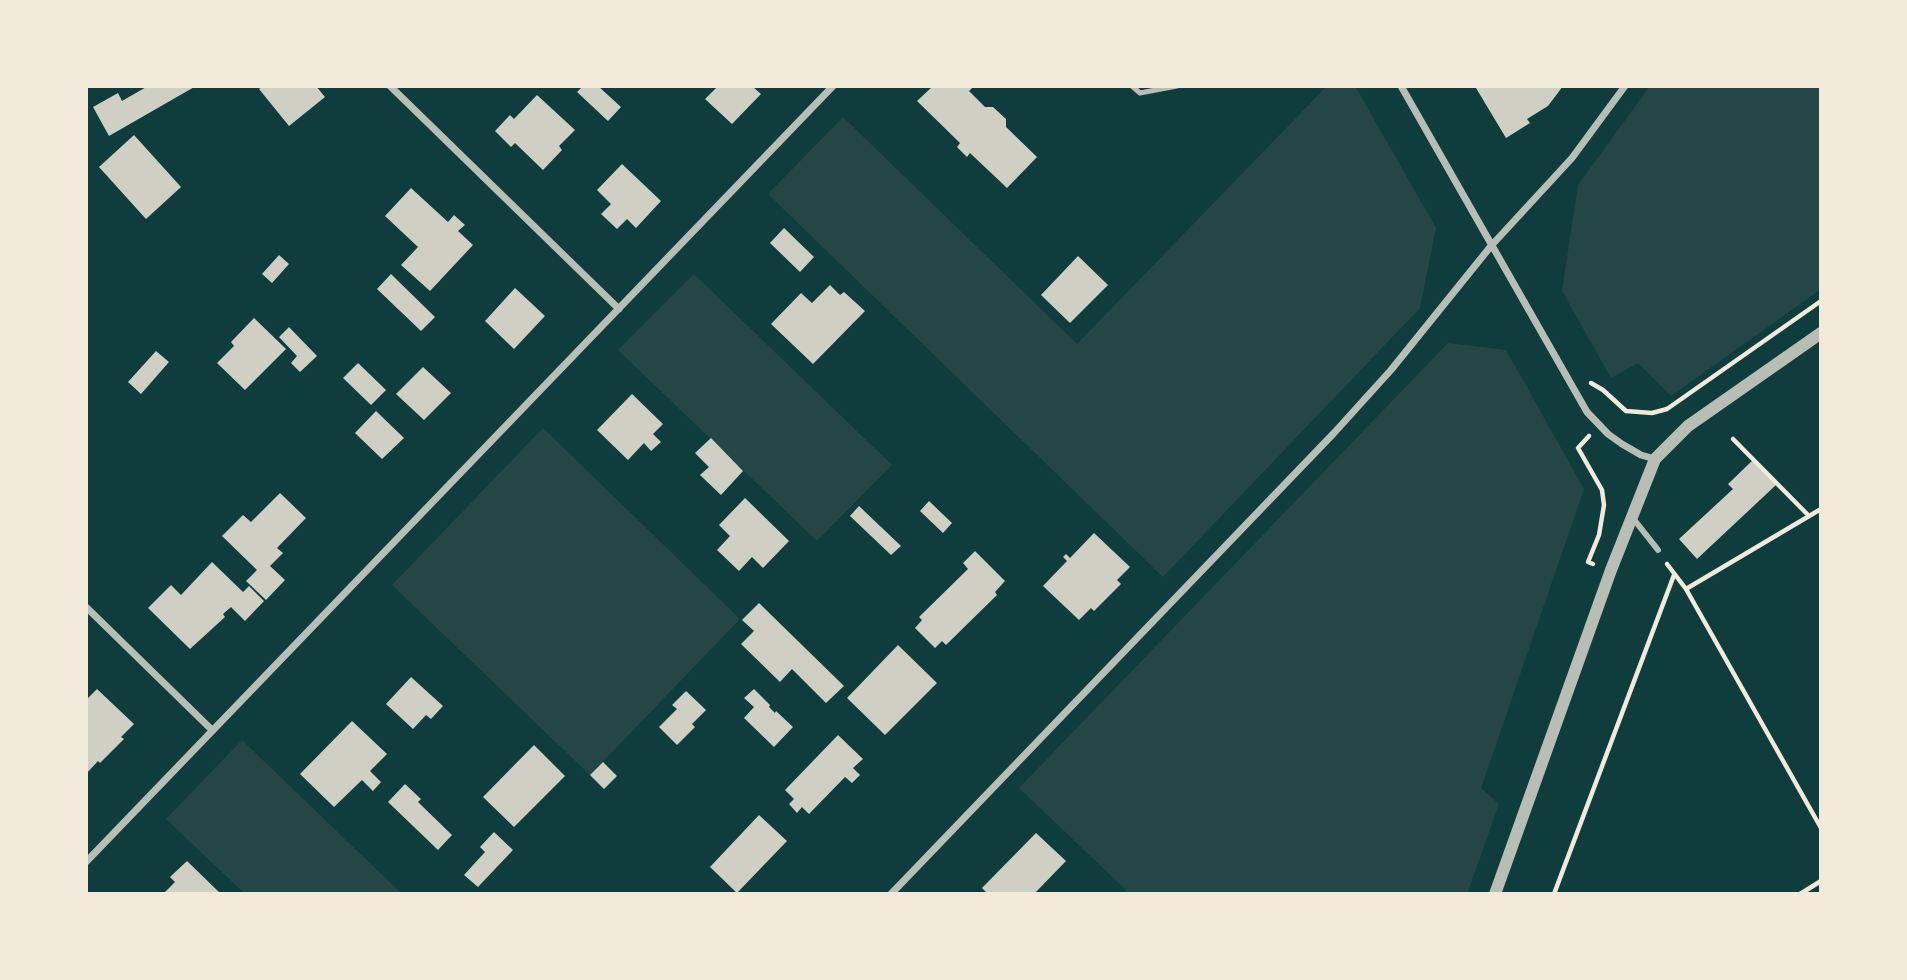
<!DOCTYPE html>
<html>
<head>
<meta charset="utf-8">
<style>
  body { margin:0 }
  #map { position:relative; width:1907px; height:980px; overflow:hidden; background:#0f3d3e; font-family:"PT Sans",sans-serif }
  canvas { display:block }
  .frame { position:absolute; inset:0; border:88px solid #f1e9da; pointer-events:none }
</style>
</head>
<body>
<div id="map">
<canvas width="1907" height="980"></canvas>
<div class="frame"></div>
</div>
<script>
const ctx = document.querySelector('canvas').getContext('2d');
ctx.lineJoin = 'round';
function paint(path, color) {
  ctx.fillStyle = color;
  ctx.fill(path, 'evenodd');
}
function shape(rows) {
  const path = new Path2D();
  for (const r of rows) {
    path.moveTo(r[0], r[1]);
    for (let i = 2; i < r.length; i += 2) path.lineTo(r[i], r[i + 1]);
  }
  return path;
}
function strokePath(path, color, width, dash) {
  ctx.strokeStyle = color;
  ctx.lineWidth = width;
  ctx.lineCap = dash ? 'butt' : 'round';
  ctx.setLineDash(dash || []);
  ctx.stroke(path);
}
paint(shape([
  [1327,86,1355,86,1436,228,1420,308,1163,577,768,194,843,117,1077,344],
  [1650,86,1821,86,1821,289,1671,396,1638,363,1611,378,1562,291,1578,185],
  [694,274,892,465,817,541,618,350],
  [1448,343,1506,350,1584,489,1481,788,1499,804,1467,894,1123,894,1126,890,1019,788],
  [543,428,740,619,590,775,392,585],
  [242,740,402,894,245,894,166,819]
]), '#244646');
paint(shape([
  [148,86,196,86,109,136,93,107,118,93,122,101],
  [263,86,316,86,325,97,289,126,259,89],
  [583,86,598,86,621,107,608,121,577,92],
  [718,86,752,86,761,94,732,124,705,99],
  [933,86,974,86,969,91,985,107,993,107,1006,119,1006,127,1037,157,1007,188,970,153,967,157,957,147,960,143,917,101],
  [1480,86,1563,86,1548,106,1527,119,1530,123,1506,138,1476,88],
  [537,95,575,130,559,146,562,150,543,170,515,143,511,147,495,131,510,115,514,119],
  [134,135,181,187,146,219,99,167],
  [622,164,661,201,636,228,627,219,617,229,601,214,611,204,597,190],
  [411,188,448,222,454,215,465,225,458,231,473,245,430,291,401,265,418,247,385,216],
  [784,228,814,257,800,272,770,243],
  [279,255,289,264,272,283,262,274],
  [1078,256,1108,285,1070,323,1041,295],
  [391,274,435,317,421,331,377,289],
  [830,285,840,295,844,292,865,311,813,364,771,324,801,293,812,303],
  [515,288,545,316,514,349,485,321],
  [254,318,286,349,245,390,217,363,234,346,231,342],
  [289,327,317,356,300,372,291,363,297,356,279,337],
  [156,351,169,362,141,394,128,382],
  [358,363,386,390,371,405,343,378],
  [423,367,451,393,424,420,396,394],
  [632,394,663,424,653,434,661,442,651,451,644,443,628,460,597,430],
  [376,411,404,438,382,459,355,433],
  [711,438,743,471,721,495,700,475,709,467,695,453],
  [1753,460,1776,485,1697,559,1679,539,1733,489,1728,484],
  [280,493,306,518,277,548,283,553,270,566,285,580,266,600,246,581,257,570,222,536,243,515,251,522],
  [745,498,789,541,763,568,752,557,739,571,717,550,730,536,719,525],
  [929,501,952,523,943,533,920,511],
  [859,506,901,546,891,555,850,516],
  [1094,533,1130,567,1117,580,1121,584,1094,611,1091,608,1079,620,1043,586,1067,561,1063,557,1066,554,1070,558],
  [975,551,1005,581,995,592,997,595,946,645,942,641,935,648,915,628,922,620,919,617,968,569,963,563],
  [212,562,243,592,249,586,264,601,245,621,231,607,223,614,225,617,190,649,148,608,171,585,181,595],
  [759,603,844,686,826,703,792,669,780,682,741,644,754,631,742,620],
  [898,645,937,683,885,735,847,698],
  [411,677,443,706,431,719,426,715,413,729,386,704],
  [97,689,134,724,121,737,124,739,100,763,98,761,86,774,86,700],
  [754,689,770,705,769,707,775,713,776,711,793,727,774,747,744,718,754,707,744,698],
  [686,691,706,710,692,724,695,727,677,745,659,727,677,709,672,705],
  [352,721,387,754,370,771,381,782,373,791,362,780,334,807,300,774],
  [838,735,863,759,853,768,860,775,852,783,845,777,809,814,802,807,797,813,789,804,794,799,785,790],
  [534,745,565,776,514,827,483,797],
  [603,762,617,776,604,789,590,775],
  [405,784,421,799,418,802,452,835,438,850,388,802],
  [759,815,787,841,737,893,710,867],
  [494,832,513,850,478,887,464,875,485,852,480,847],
  [1036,833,1066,861,1034,894,988,894,982,888],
  [187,861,221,894,163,894,175,882,170,877]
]), '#cfcfc3');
strokePath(shape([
  [1591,383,1603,390,1626,411,1652,413,1667,409,1821,301],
  [1589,436,1578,448,1602,490,1604,505,1599,535,1588,562,1593,564],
  [1733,439,1809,516],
  [1667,564,1686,589,1821,828],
  [1686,589,1821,509],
  [1554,894,1674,575],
  [1800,894,1821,881]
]), '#f1e9da', 4.5);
strokePath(shape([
  [1132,86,1140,93,1177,86]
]), '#b8beb3', 5);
strokePath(shape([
  [1632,517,1658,550]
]), '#b8beb3', 6);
strokePath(shape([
  [390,86,619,309],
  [1401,86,1587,412,1608,434,1622,444,1641,455,1655,459],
  [86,607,212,730],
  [86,862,833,86],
  [891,894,1334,433,1391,370,1491,246,1572,158,1625,86]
]), '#b8beb3', 7);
strokePath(shape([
  [1495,894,1611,570,1655,459,1688,426,1821,333]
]), '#b8beb3', 12);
</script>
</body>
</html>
